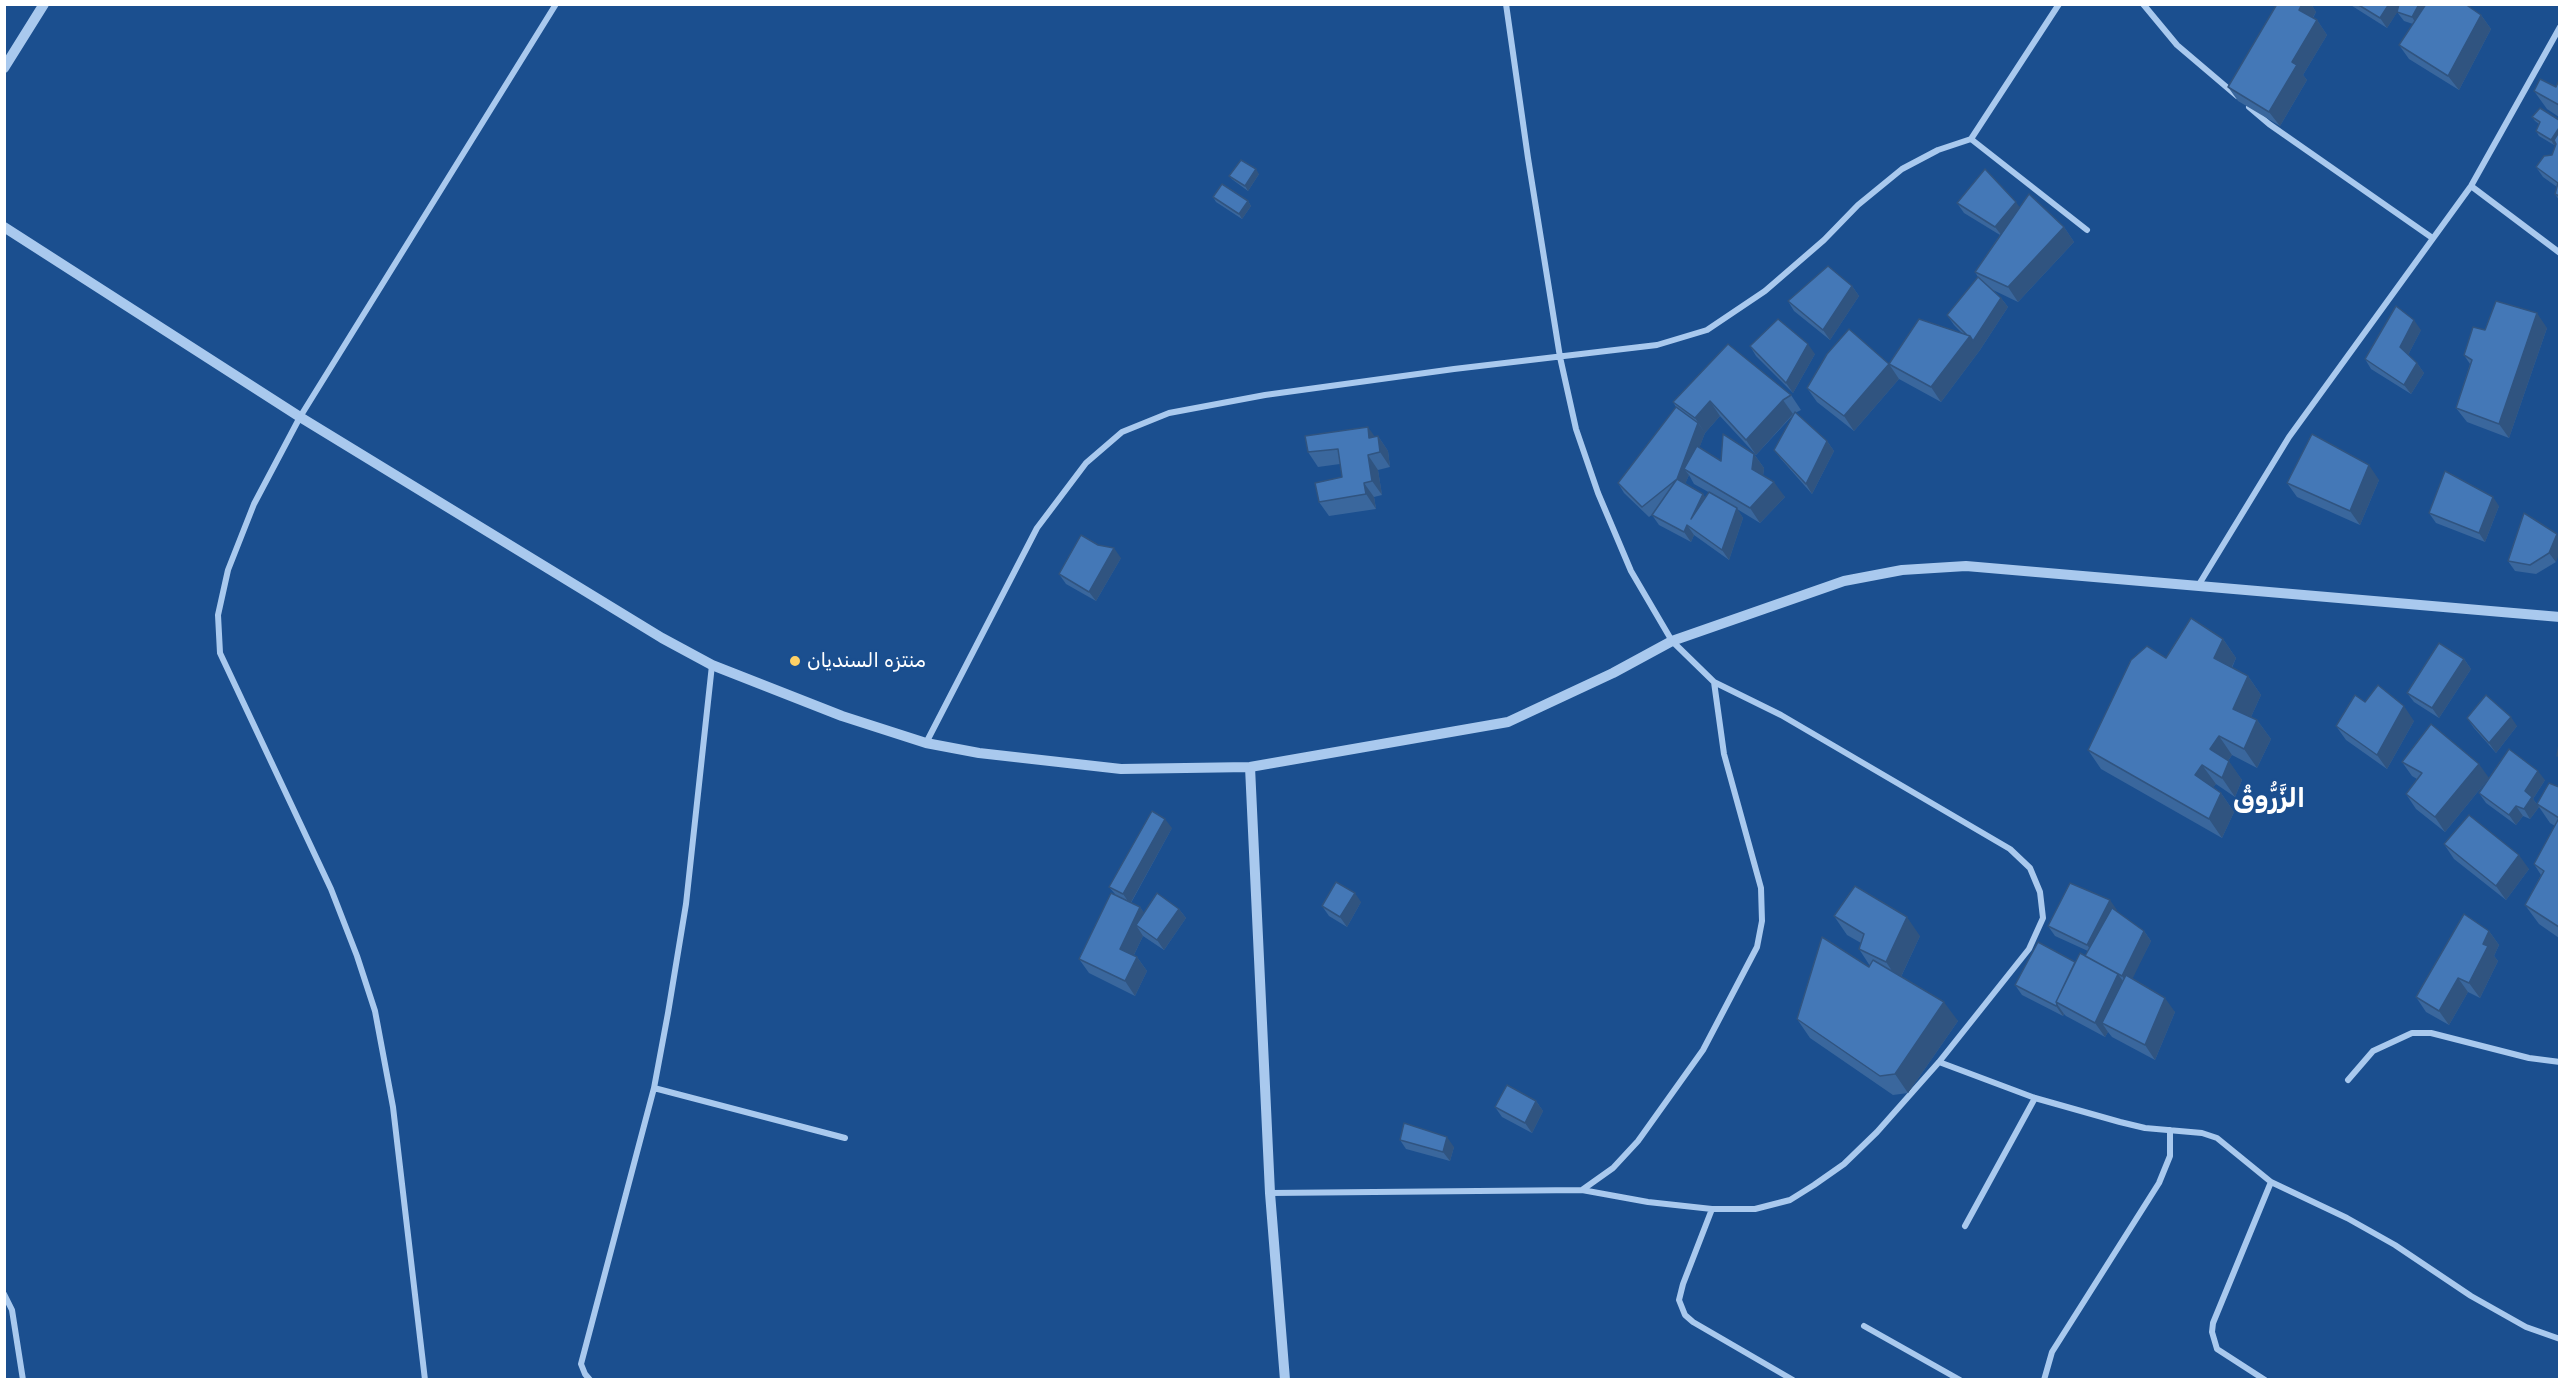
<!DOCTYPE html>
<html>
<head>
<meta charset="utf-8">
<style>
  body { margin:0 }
  #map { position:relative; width:2564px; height:1384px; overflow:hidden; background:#1b4f8f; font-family:Rubik,sans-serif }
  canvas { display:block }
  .frame { position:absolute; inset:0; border:6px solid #fff; pointer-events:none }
</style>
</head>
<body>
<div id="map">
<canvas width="2564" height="1384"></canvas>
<div class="frame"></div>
</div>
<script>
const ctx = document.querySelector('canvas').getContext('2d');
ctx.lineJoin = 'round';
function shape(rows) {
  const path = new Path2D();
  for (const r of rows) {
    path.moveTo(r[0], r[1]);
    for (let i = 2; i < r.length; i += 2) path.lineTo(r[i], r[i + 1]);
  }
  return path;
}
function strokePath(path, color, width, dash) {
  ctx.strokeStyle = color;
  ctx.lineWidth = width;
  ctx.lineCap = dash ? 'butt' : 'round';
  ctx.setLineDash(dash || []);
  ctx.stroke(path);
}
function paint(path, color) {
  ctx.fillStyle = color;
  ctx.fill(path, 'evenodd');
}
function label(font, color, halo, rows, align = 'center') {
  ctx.font = font + ' Rubik,Vazirmatn,sans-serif';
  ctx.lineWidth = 5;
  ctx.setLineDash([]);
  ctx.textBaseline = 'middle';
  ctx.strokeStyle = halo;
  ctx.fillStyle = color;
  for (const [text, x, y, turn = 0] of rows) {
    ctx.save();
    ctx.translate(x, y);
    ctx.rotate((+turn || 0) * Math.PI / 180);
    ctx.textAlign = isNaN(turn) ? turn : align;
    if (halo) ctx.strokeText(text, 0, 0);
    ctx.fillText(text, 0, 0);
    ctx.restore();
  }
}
strokePath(shape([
  [2143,4,2177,45,2237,96],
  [2249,107,2269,124,2431,237],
  [1971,139,2059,4],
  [2471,186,2560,253],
  [2198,586,2289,437,2471,186,2560,27],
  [926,743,1037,528,1086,463,1122,432,1169,413,1265,395,1454,369,1657,345,1707,330,1765,291,1824,240,1858,205,1902,169,1938,150,1971,139,2087,230],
  [1939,1062,2035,1098,2120,1122,2145,1128,2202,1133,2217,1138,2271,1182,2347,1218,2395,1245,2471,1296,2526,1327,2560,1339],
  [2348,1080,2373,1051,2412,1033,2431,1033,2529,1058,2560,1062],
  [654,1088,845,1138],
  [1582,1190,1648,1202,1712,1209,1755,1209,1790,1200,1814,1185,1844,1164,1877,1132,1939,1062,2029,949,2043,918,2040,892,2030,868,2010,849,1781,715,1714,682],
  [1270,1193,1582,1190,1613,1168,1638,1141,1703,1050,1757,947,1762,921,1761,888,1724,754,1714,682,1672,641,1631,571,1598,493,1576,429,1560,357,1528,158,1506,4],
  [1712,1209,1683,1284,1679,1300,1685,1315,1693,1322,1793,1380],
  [1965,1226,2035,1098],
  [4,1294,12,1310,23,1380],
  [1864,1326,1960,1380],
  [425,1380,393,1107,375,1011,357,956,331,889,220,653,218,615,228,570,254,504,300,417,556,4],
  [590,1380,585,1374,581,1364,654,1088,668,1013,686,904,712,665],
  [2044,1380,2052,1352,2159,1183,2170,1156,2170,1130],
  [2265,1380,2217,1349,2212,1332,2213,1323,2271,1182]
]), '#a9c9ee', 6);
strokePath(shape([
  [4,68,44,4],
  [4,227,300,417,662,638,712,665,842,716,926,743,979,753,1121,769,1250,767,1508,722,1613,673,1672,641,1844,581,1902,570,1966,566,2560,617],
  [1250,767,1270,1193,1285,1380]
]), '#a9c9ee', 10);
paint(shape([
  [2277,4,2311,4,2316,12,2313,18,2317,20,2327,35,2303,75,2307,80,2280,126,2238,101,2228,87],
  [2349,4,2465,4,2481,15,2491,29,2459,90,2409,59,2399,45,2413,24,2404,21,2397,12,2387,28],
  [2559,80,2559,117,2547,109,2534,91,2556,87],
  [2532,117,2559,120,2559,200,2555,194,2557,187,2543,177,2536,167,2552,155,2556,144,2556,143,2554,145,2539,136,2536,131,2539,124,2535,121],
  [1259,174,1248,191,1233,180,1229,176],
  [1213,197,1248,201,1251,206,1242,219,1216,202],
  [1957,203,2020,207,2064,227,2074,242,2018,302,1993,290,2001,298,2008,307,1980,350,1941,402,1899,379,1854,431,1817,402,1807,388,1889,364,1963,334,1954,325,1947,315,1978,277,1975,272,2000,235,1964,213],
  [1852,286,1859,296,1830,340,1794,311,1788,301],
  [2547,328,2509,438,2467,422,2456,408,2470,364,2464,355,2485,330],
  [2421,330,2408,355,2417,363,2424,373,2411,394,2371,369,2365,359],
  [1750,346,1815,354,1793,393,1756,356],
  [1791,395,1801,410,1795,413,1827,441,1834,451,1812,494,1781,459,1774,450,1794,414,1756,455,1720,416,1705,433,1699,448,1721,461,1754,454,1764,468,1763,476,1785,497,1760,523,1737,509,1743,518,1729,560,1694,535,1691,542,1659,525,1652,515,1653,514,1649,517,1624,493,1618,483,1676,407,1673,402],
  [1689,475,1694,484,1712,494,1705,498,1703,494,1685,484],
  [1378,436,1388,451,1390,467,1378,470,1382,495,1374,497,1376,509,1329,516,1319,502,1342,477,1340,464,1318,467,1308,452],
  [2379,480,2360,525,2297,497,2287,483],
  [2499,506,2485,542,2436,523,2429,513],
  [2524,513,2556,562,2536,574,2515,571,2508,561],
  [1121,558,1096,601,1066,584,1059,574],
  [2223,639,2236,658,2232,668,2248,676,2261,695,2251,717,2257,720,2271,739,2257,768,2232,755,2228,761,2242,780,2235,797,2216,784,2213,787,2221,793,2234,812,2222,838,2101,769,2088,750,2166,658],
  [2464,659,2471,669,2439,718,2414,702,2407,693],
  [2365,702,2414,721,2387,769,2346,740,2336,726],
  [2467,718,2517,726,2496,753,2474,728],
  [2402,762,2489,778,2445,832,2416,809,2406,794,2417,779,2412,776],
  [2545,780,2533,799,2539,807,2530,819,2523,816,2516,825,2486,803,2479,793],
  [2559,787,2559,938,2539,924,2525,905,2541,875,2534,864,2555,826,2550,823,2537,804],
  [1172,828,1131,903,1140,907,1144,913,1179,909,1186,918,1164,950,1143,936,1134,955,1137,957,1147,971,1135,996,1089,973,1079,959,1115,894,1109,887],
  [2444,844,2529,869,2506,900,2454,859],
  [1361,902,1347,927,1329,916,1322,906],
  [2117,910,2116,911,2144,931,2151,941,2132,978,2175,1012,2155,1060,2112,1037,2108,1032,2105,1037,2066,1016,2064,1014,2063,1016,2022,995,2015,985,2075,962,2086,956,2088,951,2055,936,2048,926],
  [1834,916,1920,936,1901,977,1958,1021,1908,1093,1893,1095,1810,1038,1797,1019,1869,967,1870,966,1859,949,1861,943,1847,935],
  [2489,931,2499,945,2494,956,2498,961,2480,998,2468,992,2449,1025,2426,1012,2416,997],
  [1536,1101,1543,1111,1532,1133,1502,1117,1495,1107],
  [1400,1140,1454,1147,1450,1161,1406,1149]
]), '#3a679d');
paint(shape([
  [2302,4,2311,4,2316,12,2309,24,2299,10],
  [2389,4,2397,4,2400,8,2387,28,2380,18],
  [2419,4,2431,4,2418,27,2412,17],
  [2481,15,2491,29,2459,90,2448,76],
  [2317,20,2327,35,2303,75,2307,80,2280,126,2269,112,2292,62],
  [2559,128,2559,138,2554,145,2551,140],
  [1256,169,1259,174,1248,191,1245,186],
  [1248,201,1251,206,1242,219,1239,214],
  [2016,202,2023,212,2002,236,1995,227],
  [2064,227,2074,242,2018,302,2008,287],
  [1852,286,1859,296,1830,340,1823,330],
  [2001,298,2008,307,1980,350,1941,402,1931,387,1970,336],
  [2537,313,2547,328,2509,438,2499,424],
  [2414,320,2421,330,2407,357,2400,347],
  [1808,344,1815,354,1793,393,1786,383],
  [2417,363,2424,373,2411,394,2404,385],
  [1889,364,1899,379,1854,431,1844,416],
  [1783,400,1793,414,1756,455,1746,440],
  [1710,401,1720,416,1705,433,1695,418],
  [1698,423,1705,433,1690,473,1684,469,1689,475,1683,489,1677,479],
  [1368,427,1378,441,1369,438],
  [1378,436,1388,451,1390,467,1380,452],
  [1827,441,1834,451,1812,494,1806,484],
  [1754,454,1764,468,1762,484,1752,469],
  [1368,455,1378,470,1382,495,1372,481],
  [2369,465,2379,480,2360,525,2350,511],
  [1774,482,1785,497,1760,523,1750,508],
  [1364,483,1374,497,1376,509,1366,494],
  [1703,494,1710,504,1691,519],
  [2493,497,2499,506,2485,542,2479,533],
  [1737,508,1743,518,1729,560,1722,550],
  [1687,525,1694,535,1691,542,1684,532],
  [2557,534,2559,538,2559,554,2556,562,2549,553],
  [1114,548,1121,558,1096,601,1089,592],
  [2223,639,2236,658,2227,677,2214,658],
  [2464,659,2471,669,2439,718,2432,708],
  [2248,676,2261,695,2246,728,2233,709],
  [2404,706,2414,721,2387,769,2377,755],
  [2511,717,2517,726,2496,753,2489,743],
  [2257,720,2271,739,2257,768,2244,749],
  [2219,736,2232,755,2223,768,2210,749],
  [2229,761,2242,780,2235,797,2222,778],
  [2479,764,2489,778,2445,832,2435,817],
  [2202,765,2216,784,2208,794,2195,775],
  [2538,771,2545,780,2533,799,2539,807,2530,819,2524,809,2525,791],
  [2221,793,2234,812,2222,838,2209,819],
  [2516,806,2523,816,2516,825,2509,815],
  [1165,819,1172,828,1130,904,1123,894],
  [2519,855,2529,869,2506,900,2496,886],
  [1355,893,1361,902,1347,927,1340,917],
  [2110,900,2117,910,2094,954,2087,945],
  [1140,907,1151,922,1136,925,1143,936,1130,963,1120,949],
  [1179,909,1186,918,1164,950,1157,940],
  [1907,917,1920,936,1899,981,1886,962],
  [2144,931,2151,941,2129,986,2122,976],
  [2489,931,2499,945,2494,956,2498,961,2480,998,2469,983,2483,944],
  [1137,957,1147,971,1135,996,1125,981],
  [2118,974,2128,988,2102,1023,2108,1032,2105,1037,2095,1023],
  [2458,978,2468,992,2449,1025,2439,1011],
  [2165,998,2175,1012,2155,1060,2145,1045],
  [1944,1002,1958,1021,1908,1093,1895,1074],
  [2057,1004,2064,1014,2063,1016,2056,1006],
  [1536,1101,1543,1111,1532,1133,1525,1123],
  [1447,1137,1454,1147,1450,1161,1443,1152]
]), '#305480');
const building = shape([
  [2277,4,2302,4,2299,10,2317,20,2292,62,2297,65,2269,112,2228,87,2277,4],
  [2357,4,2389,4,2380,18,2357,4],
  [2399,4,2419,4,2412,17,2397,12,2399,4],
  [2426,4,2465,4,2481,15,2448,76,2399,45,2426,4],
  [2540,79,2556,87,2559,80,2559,105,2534,91,2540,79],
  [2540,108,2559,120,2559,128,2551,140,2536,131,2540,122,2532,117,2540,108],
  [2559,132,2559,196,2555,194,2558,183,2536,167,2544,156,2552,155,2556,144,2554,140,2559,132],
  [1241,160,1256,169,1245,186,1229,176,1241,160],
  [1985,169,2016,202,1995,227,1957,203,1985,169],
  [1222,184,1248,201,1239,214,1213,197,1222,184],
  [2029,194,2064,227,2008,287,1975,272,2029,194],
  [1828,266,1852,286,1823,330,1788,301,1828,266],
  [1978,277,2001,298,1973,341,1970,336,1967,335,1947,315,1978,277],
  [2496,301,2537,313,2499,424,2456,408,2472,360,2464,355,2473,327,2485,330,2496,301],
  [2396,306,2414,320,2400,347,2417,363,2404,385,2365,359,2396,306],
  [1778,319,1808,344,1786,383,1750,346,1778,319],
  [1919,319,1970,336,1931,387,1889,364,1919,319],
  [1849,329,1889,364,1844,416,1807,388,1827,354,1849,329],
  [1728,344,1791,395,1783,400,1746,440,1710,401,1695,418,1673,402,1728,344],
  [1676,407,1698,423,1677,479,1642,507,1618,483,1676,407],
  [1795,412,1827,441,1806,484,1774,450,1795,412],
  [1368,427,1369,438,1378,436,1380,452,1368,455,1372,481,1364,483,1366,494,1319,502,1315,483,1342,477,1338,449,1308,452,1305,436,1368,427],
  [1723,434,1754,454,1752,469,1774,482,1750,508,1684,469,1697,446,1721,461,1723,434],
  [2312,434,2369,465,2350,511,2287,483,2312,434],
  [2445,471,2493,497,2479,533,2429,513,2445,471],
  [1677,479,1703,494,1691,519,1709,492,1737,508,1722,550,1687,525,1684,532,1652,515,1677,479],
  [2524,513,2557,534,2549,553,2530,565,2508,561,2524,513],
  [1081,535,1098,545,1114,548,1089,592,1059,574,1081,535],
  [2191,618,2223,639,2214,658,2248,676,2233,709,2257,720,2244,749,2219,736,2210,749,2229,761,2222,778,2202,765,2195,775,2221,793,2209,819,2088,750,2131,660,2147,646,2166,658,2191,618],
  [2439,643,2464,659,2432,708,2407,693,2439,643],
  [2378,685,2404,706,2377,755,2336,726,2355,695,2365,702,2378,685],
  [2486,695,2511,717,2489,743,2467,718,2486,695],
  [2431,724,2479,764,2435,817,2406,794,2422,773,2402,762,2431,724],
  [2559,744,2559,756,2557,756,2559,744],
  [2509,749,2538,771,2525,791,2532,797,2524,809,2516,806,2509,815,2479,793,2509,749],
  [2549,783,2559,787,2559,927,2525,905,2544,871,2534,864,2559,818,2537,804,2549,783],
  [1152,811,1165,819,1123,894,1109,887,1152,811],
  [2469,815,2519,855,2496,886,2444,844,2469,815],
  [1336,882,1355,893,1340,917,1322,906,1336,882],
  [2070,883,2110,900,2087,945,2048,926,2070,883],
  [1855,886,1907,917,1886,962,1859,949,1864,934,1834,916,1855,886],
  [1111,893,1140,907,1120,949,1137,957,1125,981,1079,959,1111,893],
  [1157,893,1179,909,1157,940,1136,925,1157,893],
  [2112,908,2144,931,2122,976,2085,956,2112,908],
  [2464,914,2489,931,2483,944,2488,946,2469,983,2458,978,2439,1011,2416,997,2464,914],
  [1822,937,1869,967,1873,960,1944,1002,1895,1074,1880,1076,1797,1019,1822,937],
  [2038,942,2075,962,2056,1002,2057,1004,2056,1006,2015,985,2038,942],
  [2080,953,2118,974,2095,1023,2056,1002,2080,953],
  [2126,975,2165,998,2145,1045,2102,1023,2126,975],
  [1507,1085,1536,1101,1525,1123,1495,1107,1507,1085],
  [1404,1123,1447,1137,1443,1152,1400,1140,1404,1123]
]);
paint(building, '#4478b7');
strokePath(building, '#305480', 1.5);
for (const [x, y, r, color] of [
  [795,661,6,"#ffd166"]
]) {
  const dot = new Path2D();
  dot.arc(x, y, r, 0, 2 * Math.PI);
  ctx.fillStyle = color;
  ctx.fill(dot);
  strokePath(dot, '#1b4f8f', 2);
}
label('20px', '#fff', '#1b4f8f', [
  ["منتزه السنديان",807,661]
], 'left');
label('bold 26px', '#fff', '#1b4f8f', [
  ["الزَّرُّوقْ",2269,799]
]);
</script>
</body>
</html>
